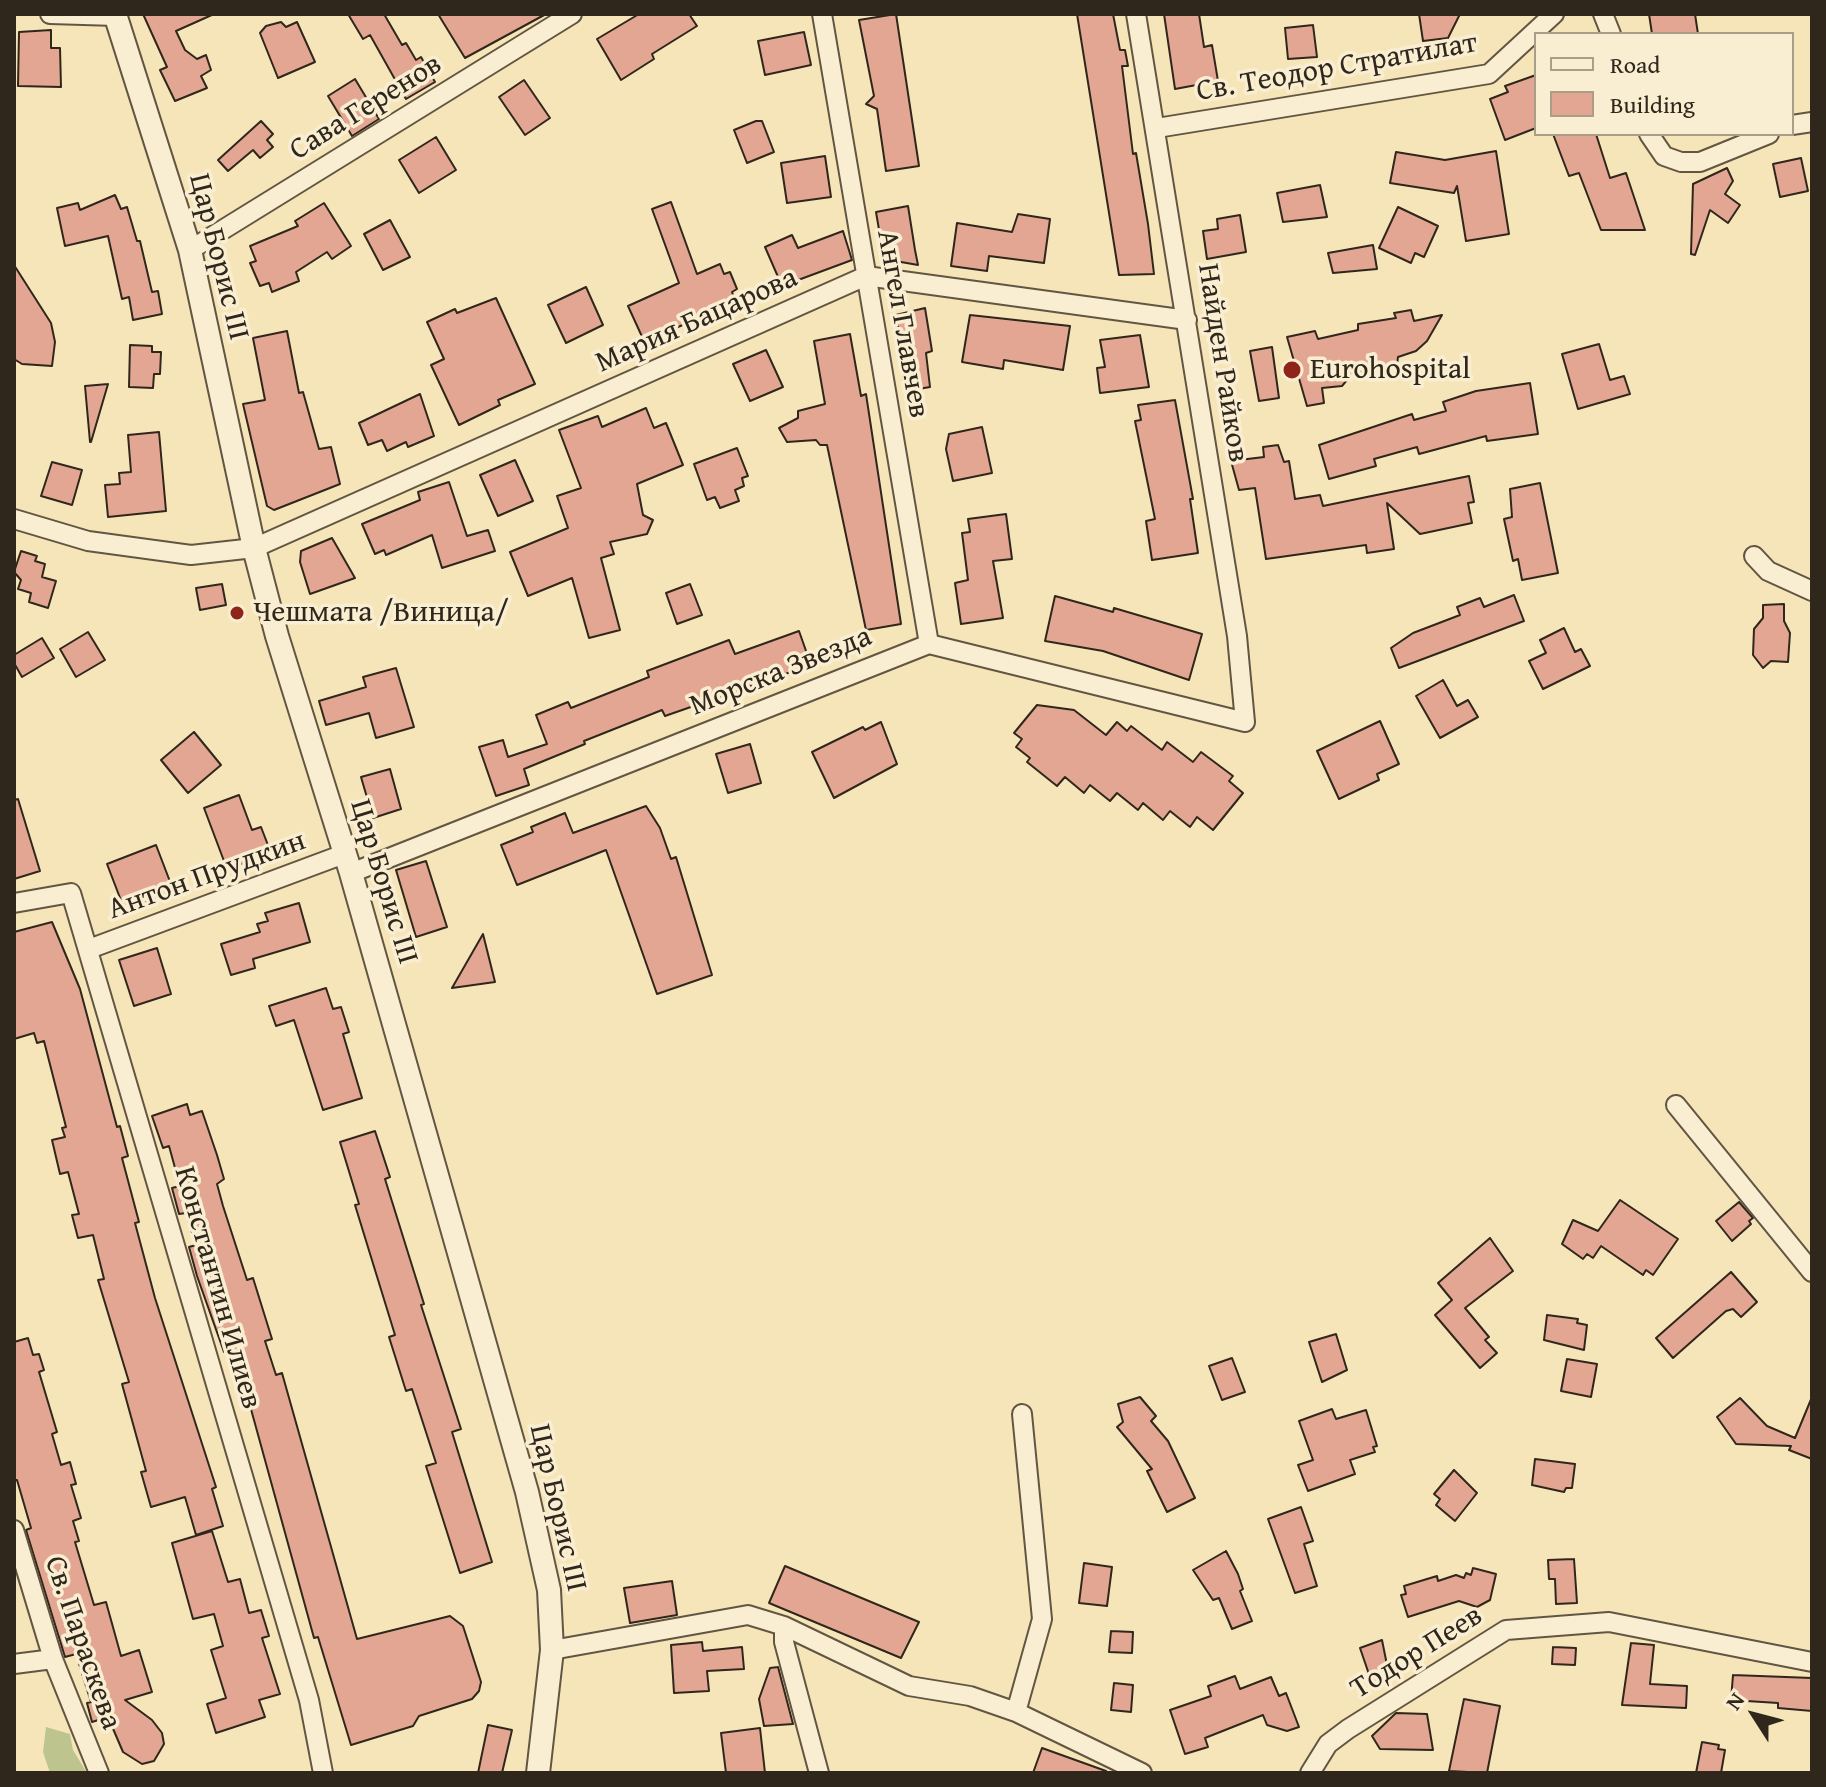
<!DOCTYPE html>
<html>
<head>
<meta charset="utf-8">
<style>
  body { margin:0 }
  #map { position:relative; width:1826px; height:1787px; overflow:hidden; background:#f6e5b8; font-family:"Gentium Book Plus",serif }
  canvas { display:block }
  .frame { position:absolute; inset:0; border:16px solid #30271c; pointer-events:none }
  .legend { position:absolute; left:1534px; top:32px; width:260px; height:104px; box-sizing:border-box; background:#f9eed1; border:2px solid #a99e89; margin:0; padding:10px 14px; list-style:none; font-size:24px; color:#30271c }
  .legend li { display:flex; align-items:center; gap:16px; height:40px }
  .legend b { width:40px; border:2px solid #a99e89 }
  .north { position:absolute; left:1714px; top:1675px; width:80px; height:80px; -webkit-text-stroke:6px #f9eed1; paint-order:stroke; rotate:306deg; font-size:22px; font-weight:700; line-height:32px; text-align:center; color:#30271c }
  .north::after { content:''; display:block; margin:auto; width:28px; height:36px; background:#30271c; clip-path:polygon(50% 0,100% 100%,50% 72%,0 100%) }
</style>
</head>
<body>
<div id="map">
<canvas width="1826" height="1787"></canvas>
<div class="frame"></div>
<ul class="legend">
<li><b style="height:10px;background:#f9eed1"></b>Road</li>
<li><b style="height:22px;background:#e3a692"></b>Building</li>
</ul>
<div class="north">N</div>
</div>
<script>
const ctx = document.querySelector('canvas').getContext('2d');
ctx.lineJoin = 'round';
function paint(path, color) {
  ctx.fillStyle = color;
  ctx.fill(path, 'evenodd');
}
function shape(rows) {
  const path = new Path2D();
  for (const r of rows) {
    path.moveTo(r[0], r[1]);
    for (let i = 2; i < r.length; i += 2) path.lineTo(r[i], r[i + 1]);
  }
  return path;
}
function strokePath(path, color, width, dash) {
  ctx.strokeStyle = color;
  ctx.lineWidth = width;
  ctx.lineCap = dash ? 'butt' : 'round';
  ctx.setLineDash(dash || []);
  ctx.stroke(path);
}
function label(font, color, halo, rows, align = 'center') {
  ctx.font = font + ' "Gentium Book Plus",serif';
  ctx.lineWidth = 7;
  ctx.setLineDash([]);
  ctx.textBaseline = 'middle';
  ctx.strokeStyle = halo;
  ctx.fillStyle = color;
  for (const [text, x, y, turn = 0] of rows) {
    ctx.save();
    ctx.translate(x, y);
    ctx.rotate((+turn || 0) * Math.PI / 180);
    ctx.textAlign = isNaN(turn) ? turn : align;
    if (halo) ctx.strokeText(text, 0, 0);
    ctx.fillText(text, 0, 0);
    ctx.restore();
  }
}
paint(shape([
  [46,1727,70,1734,73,1750,87,1773,50,1773,43,1752]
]), '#bec48d');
const building = shape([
  [143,14,214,14,176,31,185,50,197,59,206,55,211,70,201,76,207,88,175,101,160,70,167,67,143,14],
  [348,14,384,14,402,45,406,43,416,60,421,57,435,82,406,99,370,35,363,39,348,14],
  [438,14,546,14,465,58,438,14],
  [639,14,689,14,697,26,652,54,654,59,621,80,597,39,639,14],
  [896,14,919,166,886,171,877,109,866,104,874,96,859,20,896,14],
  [1077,14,1113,14,1120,50,1125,50,1128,66,1122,66,1133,154,1136,153,1148,224,1154,274,1119,275,1077,14],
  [1164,14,1199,14,1204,47,1212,45,1218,81,1175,89,1164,14],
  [1419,14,1460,14,1448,38,1423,41,1419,14],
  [1649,14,1695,14,1698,34,1652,34,1649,14],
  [281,22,286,27,297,22,315,62,278,78,260,33,266,26,281,22],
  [1313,25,1317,57,1288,59,1285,28,1313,25],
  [51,30,51,48,60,48,61,87,18,86,19,32,51,30],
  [804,32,811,65,765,75,758,41,804,32],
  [1536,75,1536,128,1505,140,1490,99,1508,92,1505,86,1536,75],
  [355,79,379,119,352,136,328,96,355,79],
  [524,80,550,118,525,135,499,97,524,80],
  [261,121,273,134,267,140,273,147,260,158,253,150,228,171,218,160,261,121],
  [756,121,762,121,774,152,747,163,734,130,756,121],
  [1553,134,1596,134,1610,178,1626,173,1645,230,1601,230,1579,173,1569,176,1553,134],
  [436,137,456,170,419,193,399,160,436,137],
  [1496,151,1509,234,1466,241,1457,186,1454,193,1390,183,1396,152,1445,160,1496,151],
  [825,156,831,197,787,203,781,163,825,156],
  [1801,158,1808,191,1780,197,1773,164,1801,158],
  [1727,168,1733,181,1725,194,1740,205,1728,223,1710,210,1695,255,1691,254,1693,184,1727,168],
  [1320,185,1327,217,1283,222,1277,193,1320,185],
  [115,195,121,209,127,207,137,241,140,241,152,292,158,291,162,314,133,320,129,297,122,299,108,236,65,246,57,208,78,203,80,210,115,195],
  [671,202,697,274,720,264,724,274,730,272,737,289,732,292,736,303,644,341,628,306,679,283,652,209,671,202],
  [324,203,351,246,332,259,327,252,296,272,299,281,272,292,269,283,260,286,250,263,256,261,250,246,298,226,295,221,324,203],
  [908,206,915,250,918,265,884,259,876,212,908,206],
  [1398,207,1438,226,1424,257,1415,253,1411,263,1379,248,1398,207],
  [1018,214,1050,219,1044,263,989,256,987,271,951,266,957,223,1012,232,1018,214],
  [1240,215,1246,252,1207,259,1203,231,1218,229,1217,219,1240,215],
  [390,220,410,257,383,270,364,234,390,220],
  [843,231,852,260,782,286,765,247,792,235,798,248,843,231],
  [1373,245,1377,269,1333,273,1328,253,1373,245],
  [14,265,51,323,55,342,52,366,22,364,14,359,14,265],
  [586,287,603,325,566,343,548,305,586,287],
  [496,298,535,384,498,400,500,405,459,425,431,365,444,359,427,322,455,309,457,313,496,298],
  [925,308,932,351,926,353,930,387,907,391,896,315,925,308],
  [1411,310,1414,321,1442,315,1427,341,1416,351,1398,357,1397,365,1352,374,1342,386,1322,388,1324,403,1307,406,1287,337,1315,331,1318,339,1358,330,1358,324,1396,318,1394,313,1411,310],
  [970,315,1070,326,1063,370,1004,360,1003,369,962,362,970,315],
  [287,331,299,393,303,392,319,449,331,447,340,484,274,510,267,506,243,404,265,400,253,338,287,331],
  [850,334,861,396,866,394,901,624,866,630,827,445,820,445,816,440,787,442,779,428,798,418,798,411,825,404,814,341,850,334],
  [1140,335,1149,387,1100,393,1097,368,1105,367,1100,340,1140,335],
  [1599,344,1610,380,1624,376,1630,394,1578,409,1562,354,1599,344],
  [130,345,152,346,152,352,161,352,160,374,154,374,153,388,129,387,130,345],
  [1272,347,1279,398,1259,401,1250,351,1272,347],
  [766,350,783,387,750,401,733,364,766,350],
  [1530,383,1538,434,1487,441,1486,436,1419,454,1417,447,1374,459,1376,466,1329,479,1319,445,1412,414,1414,420,1446,411,1443,402,1476,391,1530,383],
  [108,384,91,442,90,442,85,386,108,384],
  [420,394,434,436,408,447,406,442,387,451,382,440,368,445,359,423,420,394],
  [1175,400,1193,499,1190,499,1198,553,1152,560,1146,521,1155,519,1135,421,1141,420,1138,405,1175,400],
  [646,408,654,428,666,423,683,465,637,484,643,515,653,520,647,534,610,542,614,554,601,558,620,630,589,638,572,578,528,596,510,552,568,528,557,496,581,488,559,430,598,416,602,427,646,408],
  [982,427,992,473,953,481,946,449,949,434,982,427],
  [159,432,166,511,108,517,105,485,120,484,119,473,131,472,128,435,159,432],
  [1278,445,1284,462,1289,461,1295,499,1320,495,1323,506,1469,476,1474,502,1468,503,1472,523,1420,534,1387,503,1394,549,1367,553,1366,545,1266,559,1255,488,1239,490,1231,461,1264,457,1263,447,1278,445],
  [737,448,748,476,742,478,744,486,735,490,739,501,720,508,715,497,707,500,694,464,737,448],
  [515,460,533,501,498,516,480,475,515,460],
  [52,462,82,470,72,505,41,496,52,462],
  [449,482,467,536,488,530,495,551,442,568,432,535,386,555,384,550,375,554,362,524,420,500,418,492,449,482],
  [1540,483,1558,573,1522,580,1518,559,1513,561,1504,519,1512,517,1510,489,1540,483],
  [1006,514,1012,559,993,561,1003,618,961,624,955,583,968,580,962,533,970,532,968,519,1006,514],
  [332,538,355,578,310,594,300,562,301,551,332,538],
  [21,551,37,556,35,561,45,564,42,577,56,581,48,608,29,602,31,593,18,589,21,580,14,572,21,551],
  [222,584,226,605,200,610,196,588,222,584],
  [690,584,702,615,677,624,666,593,690,584],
  [1514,595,1524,621,1399,668,1391,648,1413,633,1460,615,1457,607,1480,598,1484,607,1514,595],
  [1055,596,1113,612,1114,608,1202,634,1189,680,1103,651,1045,641,1055,596],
  [1784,604,1784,621,1790,633,1788,662,1771,661,1763,668,1753,655,1754,629,1763,618,1763,605,1784,604],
  [1564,628,1575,652,1581,649,1590,666,1543,689,1529,661,1546,653,1540,640,1564,628],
  [799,631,811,665,665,716,662,710,584,741,585,744,524,769,529,785,496,796,479,747,503,740,508,757,547,744,536,715,568,702,571,708,649,677,647,671,729,640,735,654,799,631],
  [88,632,105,660,76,677,60,649,88,632],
  [42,638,54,658,22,677,14,663,14,655,42,638],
  [396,668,414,727,376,738,369,713,326,725,319,701,366,687,363,677,396,668],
  [1443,680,1457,706,1468,700,1478,717,1440,738,1416,696,1443,680],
  [1037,705,1074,710,1106,735,1117,722,1127,731,1131,726,1162,750,1167,742,1193,762,1201,752,1233,776,1229,781,1243,793,1213,830,1197,817,1190,827,1170,811,1163,820,1143,803,1138,810,1117,793,1110,801,1090,785,1084,793,1065,777,1057,786,1027,762,1030,758,1016,747,1022,739,1014,733,1037,705],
  [1380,721,1399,764,1377,774,1379,780,1339,799,1317,751,1380,721],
  [881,722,897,764,834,798,812,752,863,727,865,730,881,722],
  [194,732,221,765,188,793,161,760,194,732],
  [750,744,761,783,728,793,716,754,750,744],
  [390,769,401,809,373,818,361,777,390,769],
  [239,795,252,830,261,827,271,853,227,869,204,808,239,795],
  [18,799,40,871,14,879,14,800,18,799],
  [646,806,660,828,671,859,676,857,712,975,657,994,606,850,517,885,501,845,533,832,531,827,565,813,573,833,646,806],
  [156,845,174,892,125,911,107,864,156,845],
  [426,861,447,927,416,937,396,870,426,861],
  [299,903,310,942,253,959,255,968,231,975,221,944,260,932,257,924,268,921,265,913,299,903],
  [52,922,80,989,117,1127,120,1126,128,1156,122,1158,139,1222,135,1223,155,1298,216,1487,212,1489,223,1526,196,1535,185,1497,151,1507,141,1472,146,1471,122,1384,129,1382,98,1280,104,1279,93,1235,78,1238,72,1215,79,1214,68,1172,60,1174,52,1140,65,1137,62,1128,66,1127,44,1041,37,1043,34,1033,14,1039,14,932,52,922],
  [483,934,495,982,452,988,483,934],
  [157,948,171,994,134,1006,119,960,157,948],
  [326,988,333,1009,341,1007,349,1032,343,1034,362,1098,323,1110,294,1020,276,1026,269,1006,326,988],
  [187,1104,190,1115,202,1111,217,1155,224,1179,217,1184,223,1206,247,1280,253,1278,272,1339,265,1341,276,1375,282,1373,357,1639,450,1616,463,1626,481,1682,479,1691,472,1699,419,1716,413,1726,351,1745,318,1637,314,1638,238,1362,231,1350,224,1352,197,1276,189,1247,196,1245,186,1213,179,1214,172,1188,180,1186,169,1146,163,1148,152,1116,187,1104],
  [375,1131,390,1177,385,1179,424,1304,421,1305,461,1429,452,1432,492,1562,460,1573,426,1466,436,1463,412,1389,406,1391,389,1337,395,1335,355,1205,359,1204,340,1142,375,1131],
  [1620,1200,1678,1239,1653,1275,1646,1270,1643,1275,1601,1246,1593,1258,1587,1254,1583,1259,1562,1244,1573,1220,1598,1231,1620,1200],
  [1739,1202,1753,1218,1749,1221,1751,1224,1732,1241,1716,1221,1739,1202],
  [1490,1238,1513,1271,1465,1308,1489,1337,1485,1340,1497,1353,1480,1368,1435,1315,1452,1300,1438,1283,1490,1238],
  [1731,1272,1757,1302,1741,1317,1733,1309,1726,1311,1673,1358,1656,1338,1731,1272],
  [1547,1315,1578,1319,1577,1323,1587,1325,1584,1350,1544,1340,1547,1315],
  [1336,1334,1347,1370,1322,1382,1309,1342,1336,1334],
  [28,1338,33,1355,39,1354,44,1370,39,1372,57,1432,52,1434,61,1465,70,1462,76,1484,71,1485,81,1518,73,1521,79,1541,75,1542,94,1605,106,1602,121,1656,139,1650,152,1692,125,1700,152,1720,162,1733,164,1744,154,1761,142,1764,123,1752,108,1717,92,1722,87,1703,91,1702,76,1654,65,1657,26,1530,31,1528,17,1480,14,1480,14,1342,28,1338],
  [1232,1358,1245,1392,1222,1400,1209,1366,1232,1358],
  [1567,1359,1597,1364,1591,1397,1561,1391,1567,1359],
  [1140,1397,1156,1416,1151,1421,1168,1441,1195,1498,1167,1512,1147,1471,1152,1469,1117,1427,1123,1422,1118,1404,1140,1397],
  [1812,1397,1812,1459,1789,1450,1791,1446,1736,1444,1717,1417,1740,1398,1767,1426,1795,1438,1812,1397],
  [1332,1409,1336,1419,1366,1410,1377,1446,1373,1447,1375,1452,1350,1460,1355,1474,1308,1491,1298,1465,1313,1460,1299,1421,1332,1409],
  [1535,1459,1575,1464,1572,1488,1566,1488,1564,1492,1532,1485,1535,1459],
  [1454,1470,1477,1493,1455,1521,1436,1505,1440,1499,1434,1494,1454,1470],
  [1301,1507,1313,1541,1304,1544,1317,1586,1295,1593,1268,1519,1301,1507],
  [212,1531,228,1582,240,1579,249,1613,261,1610,269,1636,262,1638,280,1694,259,1700,265,1717,216,1733,207,1704,226,1698,211,1650,223,1646,214,1614,193,1619,172,1543,212,1531],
  [1226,1551,1238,1574,1243,1589,1240,1591,1252,1621,1232,1629,1219,1598,1213,1600,1193,1570,1226,1551],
  [1574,1559,1577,1603,1556,1604,1555,1579,1549,1579,1548,1560,1574,1559],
  [1084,1563,1112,1567,1107,1606,1079,1603,1084,1563],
  [785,1566,919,1622,901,1658,769,1603,785,1566],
  [1473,1568,1496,1574,1490,1600,1477,1607,1459,1601,1408,1617,1401,1595,1406,1594,1404,1586,1437,1576,1438,1581,1456,1575,1464,1578,1466,1573,1471,1575,1473,1568],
  [672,1581,677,1615,630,1623,624,1588,672,1581],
  [1111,1631,1133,1632,1132,1653,1109,1652,1111,1631],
  [1382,1640,1390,1680,1373,1686,1360,1648,1382,1640],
  [702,1642,703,1651,742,1647,744,1669,707,1671,709,1691,674,1693,671,1645,702,1642],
  [1631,1643,1654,1645,1650,1684,1687,1686,1686,1708,1622,1705,1631,1643],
  [1553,1647,1576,1648,1575,1665,1552,1664,1553,1647],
  [778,1667,793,1724,764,1726,759,1699,770,1668,778,1667],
  [1733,1675,1812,1678,1812,1711,1778,1708,1778,1703,1731,1700,1733,1675],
  [1235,1676,1240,1689,1271,1677,1279,1696,1286,1693,1299,1727,1287,1731,1267,1725,1263,1715,1205,1738,1208,1747,1185,1754,1170,1710,1211,1696,1208,1686,1235,1676],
  [1114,1683,1133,1685,1131,1712,1111,1710,1114,1683],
  [1464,1699,1500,1706,1487,1773,1449,1771,1464,1699],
  [1396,1713,1427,1714,1433,1750,1380,1749,1372,1736,1396,1713],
  [488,1725,512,1730,502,1773,478,1773,488,1725],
  [760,1728,765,1773,726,1773,721,1733,760,1728],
  [1702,1742,1719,1745,1718,1749,1725,1750,1721,1773,1696,1773,1702,1742],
  [1042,1748,1106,1771,1106,1773,1033,1773,1042,1748]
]);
paint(building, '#e3a692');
strokePath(building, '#30271c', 2);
const minor = shape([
  [50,14,116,16],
  [822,14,929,644],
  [1603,14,1611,34],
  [1792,125,1812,122],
  [1157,128,1489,74,1554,14],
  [1649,134,1664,156,1681,162,1700,162,1769,134],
  [190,250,572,14],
  [14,519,88,541,191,555,254,548,866,276,1187,320],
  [1754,556,1768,571,1812,591],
  [351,873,929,644,1245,722,1237,636,1136,14],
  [14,903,71,893,309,1700,323,1773],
  [89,949,344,854],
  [1676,1105,1812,1272],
  [14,1530,53,1659,99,1773],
  [784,1626,784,1642,819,1773],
  [552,1650,748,1615,784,1626,909,1686,970,1696,1016,1712,1142,1773],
  [14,1664,53,1659],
  [1016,1712,1042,1619,1022,1414],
  [1310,1773,1328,1744,1348,1729,1506,1630,1609,1622,1812,1662]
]);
const tertiary = shape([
  [115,14,190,250,254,548,277,636,351,873,527,1492,549,1590,552,1650,538,1773]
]);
strokePath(minor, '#625643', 22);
strokePath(tertiary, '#625643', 26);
strokePath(minor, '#f9eed1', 18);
strokePath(tertiary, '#f9eed1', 22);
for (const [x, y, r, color] of [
  [1292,370,10,"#8f2418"],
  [237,613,8,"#8f2418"]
]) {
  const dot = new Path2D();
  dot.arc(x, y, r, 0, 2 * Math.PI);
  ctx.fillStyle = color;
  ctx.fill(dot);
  strokePath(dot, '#f9eed1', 3);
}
label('30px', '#30271c', '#f9eed1', [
  ["Св. Теодор Стратилат",1337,68,-10],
  ["Сава Геренов",366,108,-32],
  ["Цар Борис III",218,257,76],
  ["Мария Бацарова",697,321,-24],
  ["Ангел Главчев",902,324,80],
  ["Найден Райков",1222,363,81],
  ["Морска Звезда",781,672,-22],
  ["Антон Прудкин",207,876,-20],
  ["Цар Борис III",383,882,73],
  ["Константин Илиев",217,1288,74],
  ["Цар Борис III",557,1508,77],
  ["Св. Параскева",82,1643,71],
  ["Тодор Пеев",1417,1653,-32]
]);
label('30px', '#30271c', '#f9eed1', [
  ["Eurohospital",1310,370],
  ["Чешмата /Виница/",253,613]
], 'left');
</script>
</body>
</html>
